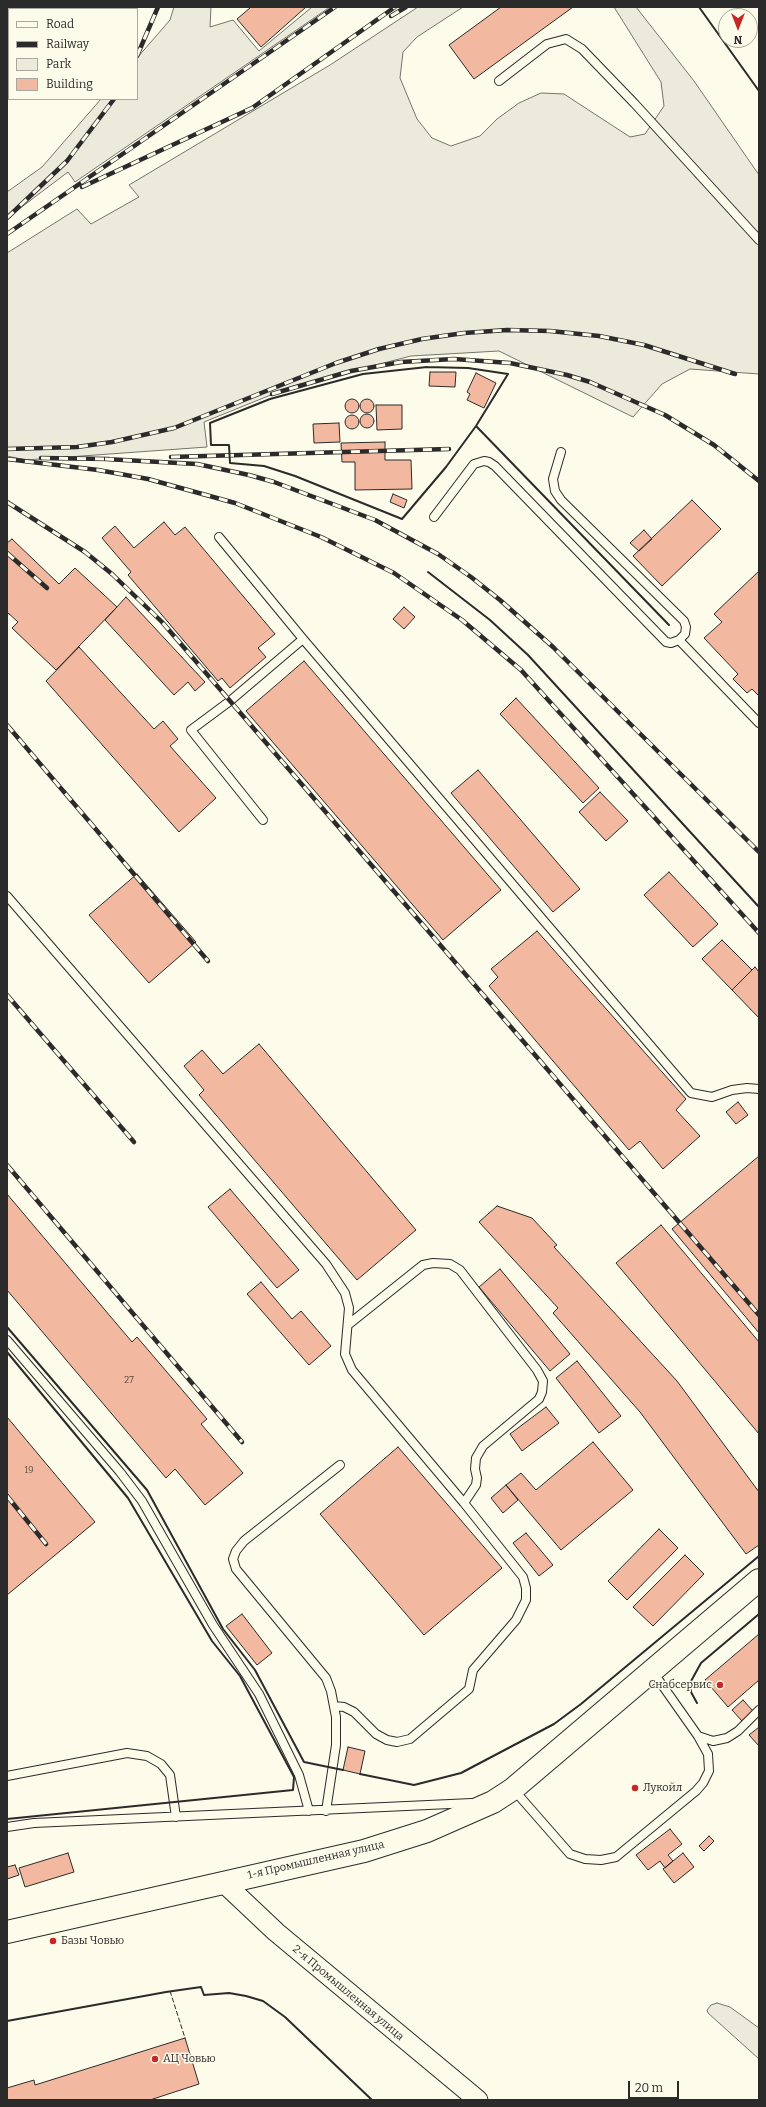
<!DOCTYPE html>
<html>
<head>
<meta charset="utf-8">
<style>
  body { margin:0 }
  #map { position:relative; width:766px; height:2107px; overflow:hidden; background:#fdfbea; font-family:Bitter,serif }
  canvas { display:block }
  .frame { position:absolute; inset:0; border:8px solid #2b2b2b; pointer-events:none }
  .legend { position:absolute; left:8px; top:8px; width:130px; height:92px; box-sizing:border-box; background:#fdfbea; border:1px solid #a9a89e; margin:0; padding:5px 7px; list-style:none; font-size:12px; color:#2b2b2b }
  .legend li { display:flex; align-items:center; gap:8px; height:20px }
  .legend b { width:20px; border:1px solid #a9a89e }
  .north { position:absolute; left:718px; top:8px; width:40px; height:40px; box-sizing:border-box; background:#fdfbea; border:1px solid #a9a89e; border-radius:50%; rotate:180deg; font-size:11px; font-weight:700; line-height:16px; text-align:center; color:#2b2b2b }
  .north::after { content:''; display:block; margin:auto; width:14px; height:18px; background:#c62828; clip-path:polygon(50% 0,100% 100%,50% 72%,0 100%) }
  .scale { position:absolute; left:628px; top:2081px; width:51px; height:18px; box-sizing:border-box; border:2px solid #2b2b2b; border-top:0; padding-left:5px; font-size:12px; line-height:14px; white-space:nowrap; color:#2b2b2b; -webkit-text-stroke:3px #fdfbea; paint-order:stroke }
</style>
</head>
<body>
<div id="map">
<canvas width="766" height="2107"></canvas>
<div class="frame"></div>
<ul class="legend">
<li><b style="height:5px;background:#fdfbea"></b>Road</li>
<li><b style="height:5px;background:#2b2b2b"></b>Railway</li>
<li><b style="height:11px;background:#ecebdb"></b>Park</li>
<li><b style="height:11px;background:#f2b8a0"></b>Building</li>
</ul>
<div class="north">N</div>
<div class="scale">20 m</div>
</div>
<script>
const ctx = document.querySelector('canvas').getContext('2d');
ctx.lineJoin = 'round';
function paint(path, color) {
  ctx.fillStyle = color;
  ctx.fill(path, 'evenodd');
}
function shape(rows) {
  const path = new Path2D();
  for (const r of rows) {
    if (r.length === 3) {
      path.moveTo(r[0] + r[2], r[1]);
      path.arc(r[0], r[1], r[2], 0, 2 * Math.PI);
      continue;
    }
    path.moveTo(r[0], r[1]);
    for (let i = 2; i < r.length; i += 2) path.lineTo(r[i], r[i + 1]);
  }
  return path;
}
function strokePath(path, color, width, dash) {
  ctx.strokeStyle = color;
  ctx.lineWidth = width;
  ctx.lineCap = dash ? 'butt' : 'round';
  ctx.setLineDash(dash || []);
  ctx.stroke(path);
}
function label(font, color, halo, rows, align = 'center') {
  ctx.font = font + ' Bitter,serif';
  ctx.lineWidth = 3;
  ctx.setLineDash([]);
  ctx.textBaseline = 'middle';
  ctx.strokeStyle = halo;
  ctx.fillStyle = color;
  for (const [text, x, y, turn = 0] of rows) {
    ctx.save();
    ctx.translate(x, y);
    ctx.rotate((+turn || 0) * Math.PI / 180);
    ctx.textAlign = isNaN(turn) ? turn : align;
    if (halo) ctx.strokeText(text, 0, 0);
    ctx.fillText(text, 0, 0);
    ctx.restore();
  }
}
const green = shape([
  [174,7,211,7,210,27,233,20,259,51,312,7,330,7,75,182,68,172,7,218,7,192,42,167,101,99,137,99,137,58,170,20,174,7],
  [418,7,463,7,417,37,403,52,400,78,417,119,432,138,451,146,480,136,497,119,519,103,541,93,564,94,630,137,645,134,664,106,661,82,614,7,636,7,694,81,759,175,759,374,690,369,662,384,633,417,499,351,411,356,293,386,204,422,207,447,26,460,7,456,7,253,77,209,91,224,139,197,129,185,330,65,418,7],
  [717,2003,730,2007,759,2028,759,2059,708,2013,707,2010,711,2005,717,2003]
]);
paint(green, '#ecebdb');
strokePath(green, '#74746e', 1);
const building = shape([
  [251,7,306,7,261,47,237,19,251,7],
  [501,7,573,7,474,79,449,45,501,7],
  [430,372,456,372,455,387,429,386,430,372],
  [476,373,496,383,484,408,467,400,470,394,467,392,476,373],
  [367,406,7],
  [352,406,7],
  [376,405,402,405,402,429,377,430,376,405],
  [367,421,7],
  [352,422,7],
  [339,423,340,442,314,443,313,424,339,423],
  [385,442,385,460,411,460,412,489,355,490,355,462,342,462,341,443,385,442],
  [393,494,407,500,404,508,390,502,393,494],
  [692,500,721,529,662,586,633,556,692,500],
  [164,522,175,535,185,527,275,634,258,648,266,657,230,688,222,678,218,681,128,575,131,572,102,538,115,526,134,548,164,522],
  [644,530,652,539,639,551,630,543,644,530],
  [12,539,59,584,75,568,117,607,56,670,12,628,18,622,7,612,7,543,12,539],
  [759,571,759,696,752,689,747,693,733,679,738,674,704,638,722,622,714,614,759,571],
  [126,597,205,682,195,691,188,682,174,695,105,620,126,597],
  [404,607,415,617,404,629,393,619,404,607],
  [79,647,154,729,163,721,178,739,170,746,216,798,179,832,46,681,79,647],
  [304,661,501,890,443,940,246,711,304,661],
  [516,698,599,788,583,803,500,714,516,698],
  [478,770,580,889,553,912,451,793,478,770],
  [600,792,628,821,606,841,579,812,600,792],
  [669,872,718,924,693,947,644,895,669,872],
  [137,874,196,942,149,983,89,915,137,874],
  [537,931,686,1099,676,1110,700,1136,663,1169,640,1141,629,1150,489,986,498,977,491,969,537,931],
  [722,940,752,970,732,990,702,959,722,940],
  [755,967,759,972,759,1018,732,990,755,967],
  [259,1044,416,1230,357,1280,199,1095,204,1090,184,1066,202,1050,223,1074,259,1044],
  [738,1102,748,1115,736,1124,726,1112,738,1102],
  [759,1156,759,1333,672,1229,759,1156],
  [230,1189,299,1270,277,1288,208,1207,230,1189],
  [7,1194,132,1342,137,1337,207,1419,201,1424,243,1473,205,1505,175,1469,166,1478,7,1290,7,1194],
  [497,1206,532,1218,557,1245,554,1247,677,1381,759,1492,759,1545,746,1554,640,1412,553,1313,558,1308,479,1222,497,1206],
  [661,1225,759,1342,759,1434,616,1263,661,1225],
  [500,1269,570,1354,550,1371,479,1287,500,1269],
  [261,1282,292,1319,301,1311,331,1346,309,1365,247,1294,261,1282],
  [577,1361,621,1416,599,1433,556,1378,577,1361],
  [546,1407,559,1423,522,1451,510,1434,546,1407],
  [7,1417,95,1522,7,1595,7,1417],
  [593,1442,633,1490,561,1550,506,1485,521,1473,536,1490,593,1442],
  [398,1447,502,1568,424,1635,320,1514,398,1447],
  [506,1485,518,1500,503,1513,491,1498,506,1485],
  [659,1529,678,1548,627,1600,608,1581,659,1529],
  [526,1533,553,1565,539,1576,513,1543,526,1533],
  [685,1555,704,1574,653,1626,633,1607,685,1555],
  [242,1614,272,1653,257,1665,226,1626,242,1614],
  [759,1634,759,1680,728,1707,705,1680,759,1634],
  [743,1700,753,1711,742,1721,732,1710,743,1700],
  [759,1727,759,1746,749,1735,759,1727],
  [348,1747,365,1751,360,1774,343,1770,348,1747],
  [670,1829,682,1844,668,1855,673,1861,665,1868,660,1861,648,1870,636,1855,670,1829],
  [709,1836,714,1841,704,1851,699,1846,709,1836],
  [68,1853,74,1872,25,1887,19,1868,68,1853],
  [683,1853,694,1867,674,1883,663,1869,683,1853],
  [15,1865,19,1875,7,1879,7,1867,15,1865],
  [185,2038,199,2084,150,2100,7,2100,7,2088,34,2080,35,2085,185,2038]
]);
paint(building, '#f2b8a0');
strokePath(building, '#2b2b2b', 1);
const service = shape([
  [499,81,547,44,566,39,582,49,635,104,759,240],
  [434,517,474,464,484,461,489,462,495,466,666,642,671,643,679,640,685,634,686,627,684,621,561,500,555,491,553,479,561,452],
  [219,537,303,639,691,1093,712,1097,732,1090,747,1088,759,1089],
  [679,640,759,723],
  [263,820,191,730,230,701,303,639],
  [7,896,326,1264,345,1293,349,1308,345,1354,352,1370,464,1503],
  [7,1340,120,1472,142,1501,213,1625,259,1694,299,1775,309,1811],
  [653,1672,698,1736,713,1741,727,1738,738,1731,759,1710],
  [334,1706,344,1707,354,1712,376,1734,387,1740,397,1742,410,1739,469,1689,473,1670,516,1620,526,1600,526,1588,523,1577,464,1503,476,1485,477,1478,475,1469,476,1458,483,1446,539,1399,542,1392,543,1381,537,1370,460,1270,450,1264,433,1263,423,1265,349,1324],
  [7,1776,127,1753,147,1756,161,1764,170,1775,176,1817],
  [514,1790,570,1854,585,1859,601,1860,616,1857,696,1791,703,1783,709,1771,708,1754,698,1736],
  [326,1811,336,1745,336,1717,331,1691,326,1678,236,1569,233,1559,236,1551,244,1541,340,1465],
  [7,1827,34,1823,472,1803]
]);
const tertiary = shape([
  [223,1882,276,1932,478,2100]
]);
const secondary = shape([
  [7,1932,364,1851,427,1831,493,1802,513,1789,759,1580]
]);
strokePath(service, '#2b2b2b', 10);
strokePath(tertiary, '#2b2b2b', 21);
strokePath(secondary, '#2b2b2b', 24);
strokePath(service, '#fdfbea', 8);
strokePath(tertiary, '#fdfbea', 19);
strokePath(secondary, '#fdfbea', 22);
const rail = shape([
  [391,16,406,7],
  [137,56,158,7],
  [82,187,252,108,395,7],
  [7,218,67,161,114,99],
  [7,234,335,7],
  [272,394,351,371,401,362,454,359,510,363,567,375,590,382,665,415,714,445,759,481],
  [7,449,77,447,112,442,174,428,336,363,379,349,422,339,464,333,507,330,550,331,599,336,644,345,735,374],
  [171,457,449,449],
  [41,458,109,459],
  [7,459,98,470,148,479,235,503,321,537,394,573,462,620,521,670,759,933],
  [105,459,197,464,249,475,274,482,375,520,438,554,471,577,500,600,553,647,759,852],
  [7,502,85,552,112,574,162,622,759,1315],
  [7,553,47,588],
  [7,725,208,961],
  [7,995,134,1142],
  [7,1165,242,1442],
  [7,1496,46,1544]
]);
strokePath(rail, '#2b2b2b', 4.5);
strokePath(rail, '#fdfbea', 3, [9]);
strokePath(shape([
  [170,1991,185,2038]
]), '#2b2b2b', 1, [5, 2]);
strokePath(shape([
  [699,7,759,91],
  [427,367,468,368,508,374,476,426,446,467,402,519,295,476,264,466,230,463,229,445,211,445,210,423,270,399,363,374,427,367],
  [476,426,669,625],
  [428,572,490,620,528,655,759,907],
  [7,1327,147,1490,223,1629,255,1670,304,1762,343,1770],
  [7,1352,128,1498,212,1641,240,1676,294,1777,293,1790,7,1819],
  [697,1703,691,1692,690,1683,701,1663,759,1614],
  [360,1774,414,1785,461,1773,554,1724,581,1704,759,1556],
  [7,2021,166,1992,201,1987,204,1995,229,1993,246,1996,263,2001,285,2017,372,2100]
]), '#2b2b2b', 2);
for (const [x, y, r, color] of [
  [720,1685,4,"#c62828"],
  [635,1788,4,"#c62828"],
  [53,1941,4,"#c62828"],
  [155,2059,4,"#c62828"]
]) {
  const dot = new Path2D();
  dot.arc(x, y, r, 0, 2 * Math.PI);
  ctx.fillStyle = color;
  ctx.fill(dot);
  strokePath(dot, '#fdfbea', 1.5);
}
label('9px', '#5d4e48', null, [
  ["27",129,1380],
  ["19",29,1470]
]);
label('11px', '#2b2b2b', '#fdfbea', [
  ["Снабсервис",712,1685,"right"],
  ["Лукойл",643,1788],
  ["Базы Човью",61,1941],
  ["АЦ Човью",163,2059]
], 'left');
label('11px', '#2b2b2b', '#fdfbea', [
  ["1-я Промышленная улица",316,1860,-13],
  ["2-я Промышленная улица",348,1993,40]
]);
</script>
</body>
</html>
